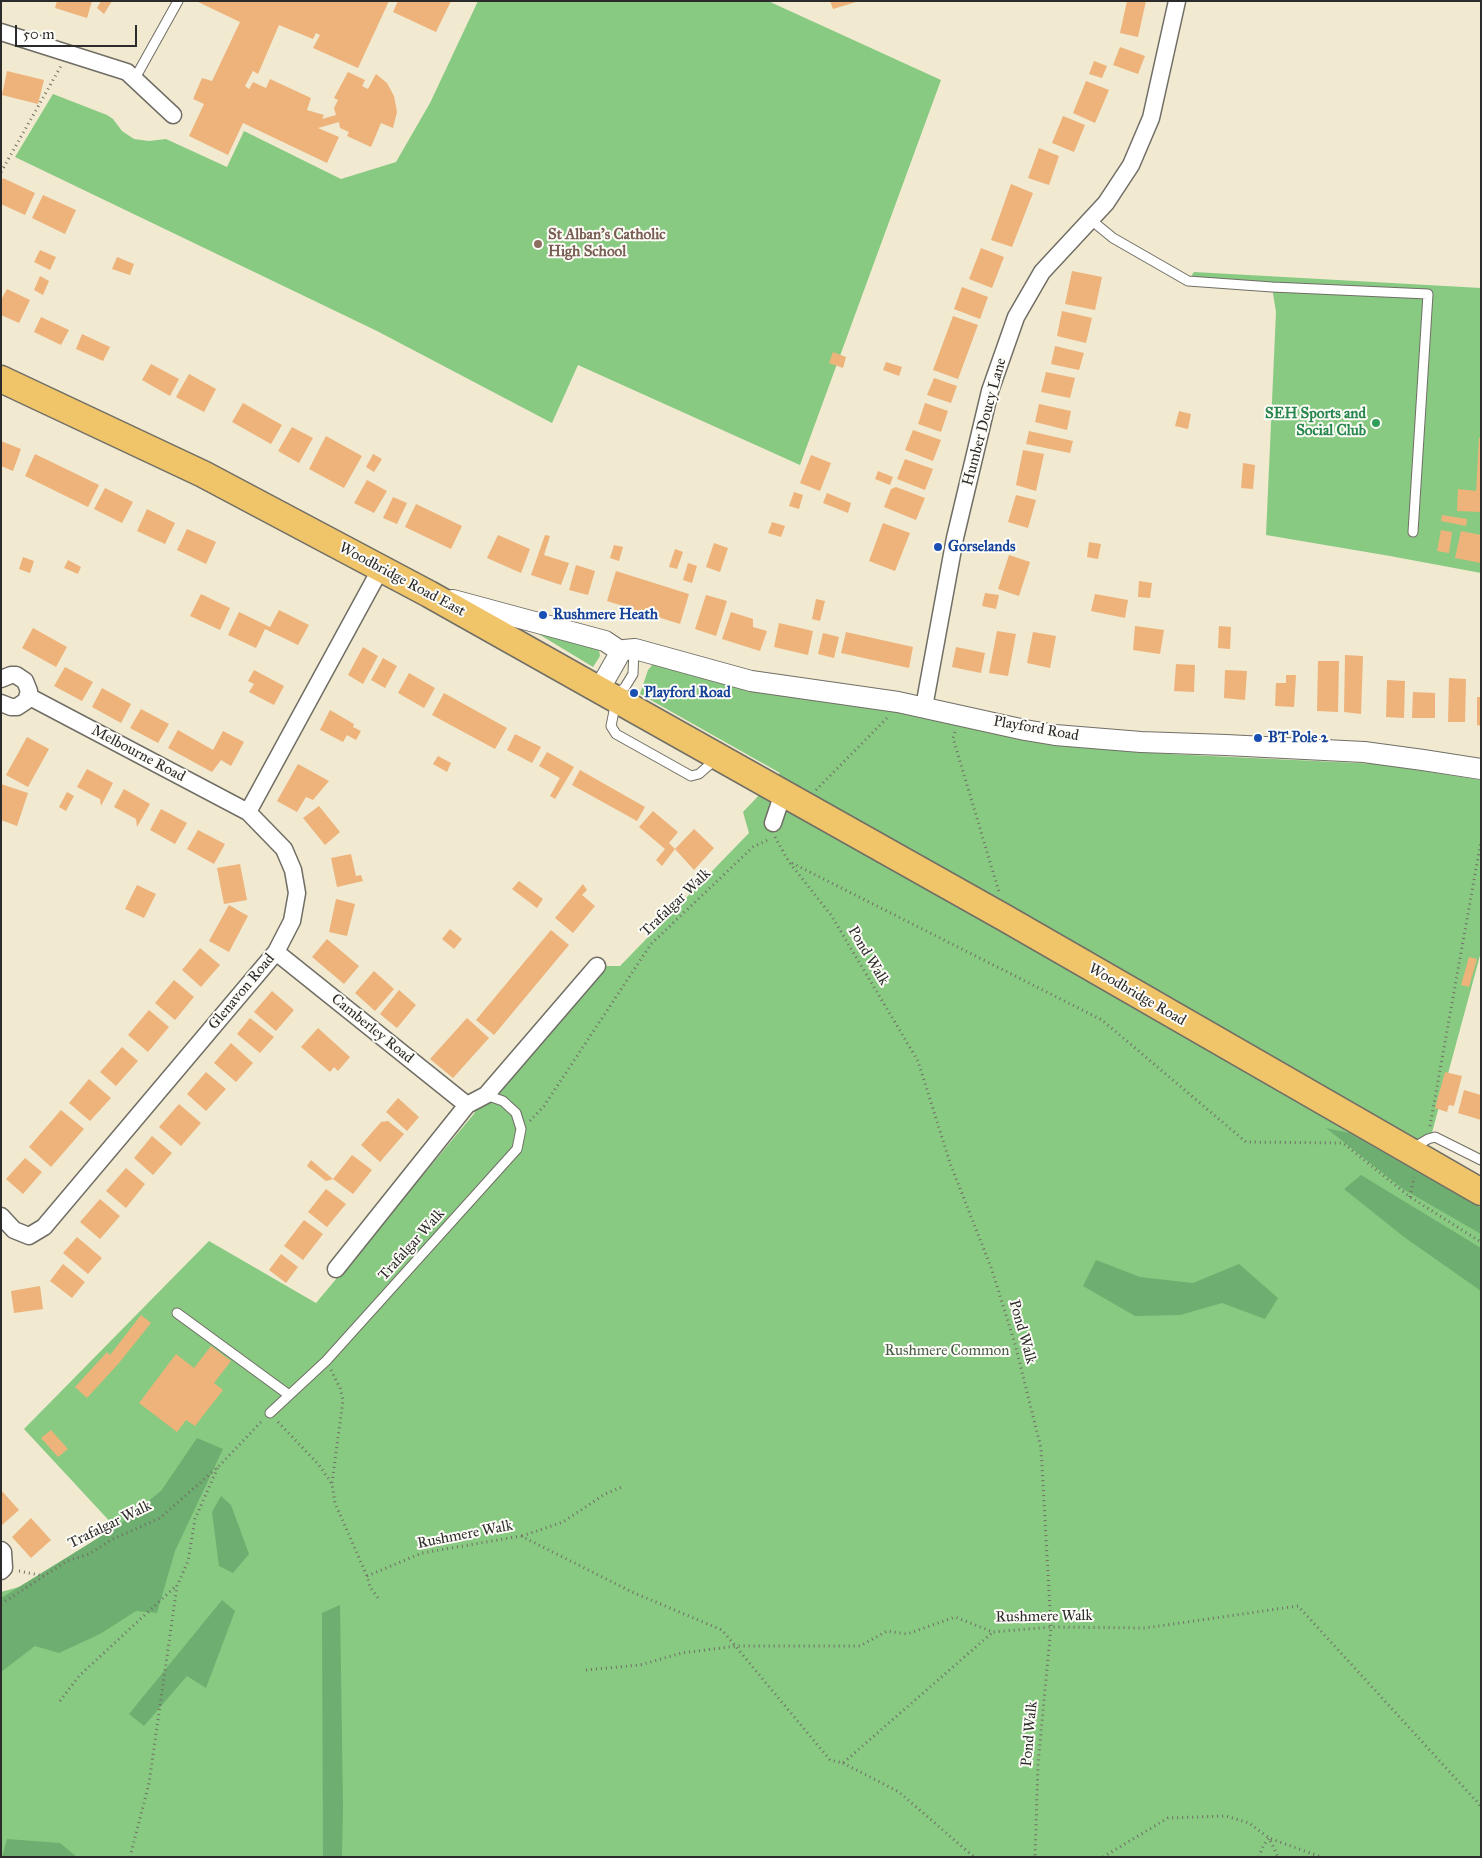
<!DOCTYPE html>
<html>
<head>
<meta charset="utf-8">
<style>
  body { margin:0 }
  #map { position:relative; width:1482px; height:1858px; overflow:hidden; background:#f1e9d0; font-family:"IM FELL Great Primer",serif }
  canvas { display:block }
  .frame { position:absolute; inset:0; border:2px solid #2b2b2b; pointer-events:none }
  .scale { position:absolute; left:15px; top:25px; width:122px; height:22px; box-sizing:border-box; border:2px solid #2b2b2b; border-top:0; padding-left:6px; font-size:15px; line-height:18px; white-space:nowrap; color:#2b2b2b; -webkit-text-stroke:4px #fdfcf7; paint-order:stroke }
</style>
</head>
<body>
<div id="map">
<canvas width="1482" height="1858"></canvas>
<div class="frame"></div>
<div class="scale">50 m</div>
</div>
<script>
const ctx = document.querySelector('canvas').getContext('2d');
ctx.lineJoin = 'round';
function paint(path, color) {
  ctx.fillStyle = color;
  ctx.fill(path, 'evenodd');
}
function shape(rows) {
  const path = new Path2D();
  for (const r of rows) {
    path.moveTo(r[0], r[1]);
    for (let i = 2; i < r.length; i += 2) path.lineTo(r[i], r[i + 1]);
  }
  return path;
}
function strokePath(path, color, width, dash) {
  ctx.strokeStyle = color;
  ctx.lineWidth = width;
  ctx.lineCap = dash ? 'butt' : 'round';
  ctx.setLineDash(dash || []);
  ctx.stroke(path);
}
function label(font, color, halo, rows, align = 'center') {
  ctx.font = font + ' "IM FELL Great Primer",serif';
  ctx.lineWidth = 4;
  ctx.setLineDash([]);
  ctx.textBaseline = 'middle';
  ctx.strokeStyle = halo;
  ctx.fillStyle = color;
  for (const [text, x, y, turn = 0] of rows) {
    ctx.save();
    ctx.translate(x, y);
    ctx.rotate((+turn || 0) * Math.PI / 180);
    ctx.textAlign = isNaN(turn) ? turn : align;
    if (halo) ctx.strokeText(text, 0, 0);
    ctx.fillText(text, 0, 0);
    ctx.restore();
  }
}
paint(shape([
  [478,1,768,1,941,80,800,465,578,365,552,423,377,331,15,157,53,94,107,115,113,119,122,131,134,139,149,141,166,139,227,167,244,131,341,179,396,162,430,103],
  [1194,272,1481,288,1481,573,1390,556,1266,535,1276,312,1272,287,1188,281],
  [532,630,595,647,599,650,600,656,593,667],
  [653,664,753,691,896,710,1056,745,1169,754,1379,764,1481,780,1481,952,1421,1173,1481,1207,1481,1857,1,1857,1,1592,26,1585,115,1527,24,1429,209,1241,316,1303,473,1115,486,1095,597,966,620,966,749,833,743,812,780,773,640,694,648,670]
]), '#88ca82');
paint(shape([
  [1326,1128,1349,1133,1481,1208,1481,1234,1403,1189],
  [1361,1175,1481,1248,1481,1291,1404,1237,1344,1189],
  [1096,1260,1140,1277,1193,1283,1239,1264,1278,1298,1265,1319,1222,1303,1180,1315,1135,1316,1083,1286],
  [197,1438,223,1449,175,1551,157,1613,136,1611,100,1634,59,1653,35,1646,1,1672,1,1598,116,1527,161,1491],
  [221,1496,231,1505,249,1554,233,1573,219,1566,212,1512],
  [222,1600,235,1611,206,1688,187,1676,144,1726,129,1714],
  [340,1605,343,1806,342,1857,323,1857,322,1613],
  [7,1839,60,1843,77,1857,2,1857]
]), '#6eae70');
paint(shape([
  [57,1,92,1,87,18,55,8],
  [101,1,112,1,104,14,97,8],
  [196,1,389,1,358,68,313,48,320,35,316,33,313,39,279,25,258,74,253,71,245,86,249,89,253,82,266,88,270,79,311,98,307,110,324,115,322,119,336,115,334,108,338,100,334,98,348,72,365,80,362,86,368,89,376,74,387,83,394,96,397,112,393,128,381,123,371,147,347,136,349,132,340,128,339,122,318,128,339,137,327,163,243,123,228,155,189,136,204,104,193,99,202,78,212,81,240,22],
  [398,1,451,1,436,32,393,12],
  [830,1,856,1,856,2,833,9],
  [1127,1,1146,1,1138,37,1120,33],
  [1120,47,1145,56,1138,74,1113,65],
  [1094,61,1107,66,1102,78,1089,74],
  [7,71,44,80,38,104,2,95],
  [1086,81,1109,90,1095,123,1073,113],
  [1063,116,1085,125,1074,152,1052,143],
  [1039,148,1059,156,1049,185,1028,178],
  [3,178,35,193,25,215,1,204,1,182],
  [1011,184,1033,193,1012,247,991,240],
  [43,195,76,210,65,234,32,218],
  [981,248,1004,257,992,288,969,279],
  [40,250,56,257,50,270,34,262],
  [117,257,134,264,130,275,112,269],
  [1072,271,1102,277,1095,310,1065,304],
  [40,276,49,281,43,295,34,290],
  [962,287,988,297,980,319,954,309],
  [7,289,30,300,19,323,1,315,1,300],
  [1062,311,1092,318,1086,343,1057,336],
  [953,316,978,325,958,379,933,370],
  [41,317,69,330,61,345,34,332],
  [82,334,110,347,103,361,76,349],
  [1055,346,1084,353,1079,370,1051,364],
  [833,352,846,357,843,368,829,363],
  [886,362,902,367,899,376,883,370],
  [151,364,179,379,170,396,142,380],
  [1046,372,1075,378,1070,398,1041,392],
  [189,374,216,389,204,412,176,397],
  [934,378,957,386,951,403,927,395],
  [243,403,282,425,271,444,232,422],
  [925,403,948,411,941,432,918,424],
  [1039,404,1071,411,1067,430,1035,422],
  [1179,411,1191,414,1188,429,1175,426],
  [292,427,313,438,299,463,278,451],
  [913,430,941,440,933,461,905,450],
  [1029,431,1073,441,1070,453,1026,444],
  [326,436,362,456,344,488,309,469],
  [1479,438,1481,438,1481,512,1457,511,1458,489,1476,491],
  [1,441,21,449,13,471,1,466],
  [1023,450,1044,454,1036,491,1016,485],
  [35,454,99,485,88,507,25,476],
  [373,454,382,459,374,472,366,467],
  [811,455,831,463,820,491,800,483],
  [905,459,933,469,925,490,897,479],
  [1243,463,1255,465,1253,489,1241,488],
  [878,471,893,477,890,485,875,479],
  [367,480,387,491,374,513,354,503],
  [896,487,925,498,916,520,884,507,891,489],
  [105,488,133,502,122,523,94,509],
  [794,492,803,495,799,509,789,506],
  [827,493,851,503,848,513,823,503],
  [1016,495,1036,500,1028,528,1008,522],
  [393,497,407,503,397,524,383,518],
  [416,504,462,526,451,549,405,527],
  [147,509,175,523,165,544,137,531],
  [1442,515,1467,519,1466,526,1441,521],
  [772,522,785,526,781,537,768,533],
  [883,523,910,533,895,571,869,561],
  [187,529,216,542,206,564,177,550],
  [1441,530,1452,532,1449,553,1437,551],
  [1461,531,1481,535,1481,563,1455,558],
  [498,535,530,549,521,573,487,558],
  [545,535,550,536,544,555,569,563,561,585,531,575],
  [1089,542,1101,544,1098,559,1087,557],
  [714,543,728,548,720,572,706,567],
  [614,545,623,547,619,561,610,558],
  [675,549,683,552,677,569,669,567],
  [1009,555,1030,562,1019,596,998,589],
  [23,557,34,561,30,573,19,569],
  [68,560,81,567,78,574,64,568],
  [688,563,697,566,692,583,683,580],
  [576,565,595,571,588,595,569,590],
  [616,571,689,594,680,624,607,601],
  [1139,581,1152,583,1150,598,1138,597],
  [985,593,999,595,996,609,982,606],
  [201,594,230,608,220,630,190,616],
  [1095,594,1128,600,1125,618,1091,611],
  [706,595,727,601,716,636,695,629],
  [816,599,825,601,820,621,812,619],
  [279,610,309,625,298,645,265,629,256,648,228,635,239,612,270,627],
  [731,612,753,619,753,627,767,631,760,651,722,639],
  [779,623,813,631,808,655,774,647],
  [1135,626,1164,630,1160,654,1133,650],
  [1219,626,1231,627,1230,649,1218,648],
  [33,628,67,647,56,667,22,648],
  [997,631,1016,634,1008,676,989,673],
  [846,632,913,647,909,668,841,653],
  [1033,632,1056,636,1050,668,1027,663],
  [823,633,839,637,834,658,818,654],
  [363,647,378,656,363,684,348,675],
  [956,647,985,653,981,673,952,667],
  [1345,655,1363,656,1361,714,1344,712],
  [383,658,397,666,385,688,371,680],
  [1318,661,1339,661,1338,712,1317,711],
  [1176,664,1195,665,1194,692,1174,691],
  [65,667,93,682,82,701,54,686],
  [254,670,284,686,274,705,249,692,254,684,248,681],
  [1225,670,1247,671,1245,700,1224,698],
  [409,673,435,688,424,708,398,693],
  [1286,675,1296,675,1294,707,1275,706,1276,683,1286,683],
  [1449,678,1466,679,1465,722,1448,722],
  [1387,680,1405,681,1404,718,1386,717],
  [102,688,131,704,121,723,92,707],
  [1413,692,1435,693,1435,718,1412,718],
  [444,693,507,728,495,749,432,715],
  [1477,697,1481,697,1481,726,1477,725],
  [141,709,169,724,158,743,130,728],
  [330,710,354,724,353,727,361,731,356,740,347,735,343,742,320,730],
  [178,730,213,750,223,731,244,742,231,766,221,760,212,772,168,748],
  [515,734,541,747,532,763,507,750],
  [27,737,49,749,28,787,6,775],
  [547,752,574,767,555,799,550,796,560,778,539,766],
  [438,756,451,763,447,772,433,764],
  [298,764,329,781,313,800,306,797,297,812,277,801],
  [87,769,113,783,101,806,100,799,77,787],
  [580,770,645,807,637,821,572,785],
  [1,784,28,793,17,826,1,820],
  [124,789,150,804,137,827,136,819,114,807],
  [67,792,74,796,66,811,59,807],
  [319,806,340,832,325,845,303,818],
  [161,809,187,823,175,844,150,830],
  [653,811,678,832,669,843,675,849,662,866,656,860,665,849,639,827],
  [694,829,714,848,694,870,675,849],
  [198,830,225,844,214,864,187,849],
  [351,854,356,876,361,875,363,881,337,887,331,858],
  [240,864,247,900,224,904,217,868],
  [519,881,543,899,537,908,512,889],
  [583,884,587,890,582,895,595,906,573,933,555,918],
  [137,885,156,894,144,918,125,909],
  [336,899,355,904,347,936,329,932],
  [229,905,248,916,229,952,209,941],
  [450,929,462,939,454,949,442,939],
  [551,930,569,945,494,1035,476,1020],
  [327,939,359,966,344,984,312,957],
  [200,948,220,965,201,987,182,970],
  [1469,957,1477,959,1469,987,1461,985],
  [374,971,394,989,375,1011,355,993],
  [174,980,194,997,175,1020,155,1003],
  [399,990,416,1005,397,1028,380,1014],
  [272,991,294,1010,276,1031,254,1012],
  [149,1010,169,1027,148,1052,128,1035],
  [250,1018,274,1037,260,1053,237,1034],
  [467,1018,489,1038,453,1078,430,1059],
  [318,1028,350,1057,338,1071,334,1067,330,1072,301,1047],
  [231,1043,253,1063,236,1082,214,1063],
  [122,1047,138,1061,116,1086,100,1072],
  [206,1072,226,1089,206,1111,187,1094],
  [1445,1072,1462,1076,1454,1106,1449,1105,1447,1112,1435,1108],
  [89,1079,111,1098,90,1121,69,1103],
  [1464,1090,1481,1095,1481,1120,1458,1113],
  [398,1098,419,1117,407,1131,386,1112],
  [179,1104,201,1123,181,1146,159,1127],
  [61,1110,84,1129,51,1167,29,1147],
  [388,1121,404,1134,380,1162,361,1145,381,1122],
  [152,1136,172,1153,153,1175,134,1158],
  [352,1155,372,1170,353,1194,333,1179],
  [25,1158,42,1172,23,1194,6,1179],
  [311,1160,333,1179,326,1181,307,1166],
  [126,1168,145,1184,126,1208,106,1191],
  [326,1189,346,1204,327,1227,308,1212],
  [100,1199,120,1216,100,1239,80,1222],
  [304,1220,323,1234,303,1260,284,1246],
  [77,1237,102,1258,88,1274,63,1253],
  [281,1254,298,1267,286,1283,269,1270],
  [63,1264,85,1282,72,1298,50,1281],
  [40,1286,43,1309,14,1313,11,1291],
  [141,1315,151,1323,119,1363,87,1398,75,1387,107,1352,110,1355],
  [211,1346,231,1361,214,1383,223,1390,195,1426,186,1420,177,1432,139,1403,176,1354,194,1368],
  [51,1430,68,1449,58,1457,41,1438],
  [1,1490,19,1510,1,1526],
  [31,1518,51,1540,31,1558,12,1537]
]), '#edb37b');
const service = shape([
  [134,80,178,1],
  [1091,220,1113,238,1188,281,1272,287,1428,294,1413,532],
  [615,696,625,687,633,674,634,649],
  [616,701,611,726,616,734,691,776,699,774,716,759],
  [1413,1148,1428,1139,1435,1137,1481,1160],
  [177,1313,289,1395],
  [270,1413,326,1361,517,1149,521,1129,516,1113,503,1101,486,1095]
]);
const minor = shape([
  [1,32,127,72,173,115],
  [1,679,11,675,16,675,25,681,29,691,26,701,17,707,11,707,1,703],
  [924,707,955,538,990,391,1016,317,1042,272,1106,203,1131,165,1151,118,1177,1],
  [248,812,381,568],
  [773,823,783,793],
  [276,952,467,1105],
  [1,1216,14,1230,29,1236,44,1227,276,952,292,921,297,893,293,870,284,849,248,812,28,696],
  [336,1269,467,1105,486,1095,597,966],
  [1,1550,3,1552,4,1568,1,1571]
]);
const tertiary = shape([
  [453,600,605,641,617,649,620,653],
  [599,690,620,653,624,650,635,649,751,681,898,702,1025,730,1055,735,1141,742,1226,745,1364,752,1423,760,1481,769]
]);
const primary = shape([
  [1,379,203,474,429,594,1005,918,1481,1192]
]);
strokePath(service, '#706e65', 11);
strokePath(minor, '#706e65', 19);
strokePath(tertiary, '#706e65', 22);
strokePath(primary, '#706e65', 29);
strokePath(shape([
  [1,172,61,66],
  [955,732,953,738,999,892],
  [816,790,887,718],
  [775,837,789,862,831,915,918,1061,950,1163,992,1270,1015,1344,1041,1448,1051,1627,1038,1764,1035,1857],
  [792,863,1102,1020,1246,1142,1343,1143,1410,1197,1481,1242],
  [530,1121,544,1106,651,944,753,847,770,839],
  [1430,1126,1481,841],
  [1410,1197,1414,1177],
  [331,1370,340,1388,343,1400,332,1483],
  [278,1422,319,1465,332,1484,335,1503,367,1576,370,1587,379,1599],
  [522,1536,563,1522,605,1494,622,1487],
  [19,1571,44,1576],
  [367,1576,422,1553,521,1536,632,1592,722,1630,830,1760,843,1763,993,1632],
  [1,1604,67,1561,89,1554,111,1540,160,1518,219,1466,262,1421],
  [586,1670,640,1665,682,1653,737,1646,860,1646,887,1631,907,1634,955,1617,993,1632,1051,1627,1145,1628,1298,1606,1479,1804,1481,1808],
  [60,1701,79,1676,176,1586],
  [843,1763,899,1792,974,1857],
  [130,1857,149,1783,177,1586,188,1561,195,1519,218,1467],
  [1103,1857,1168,1818,1226,1816,1249,1823,1269,1838,1321,1857],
  [1259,1857,1263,1846,1269,1838,1278,1857]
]), '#706e65', 3, [1, 4]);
strokePath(service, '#fff', 9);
strokePath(minor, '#fff', 16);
strokePath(tertiary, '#fff', 20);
strokePath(primary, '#f0c469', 26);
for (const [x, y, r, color] of [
  [538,244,5,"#8d6e63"],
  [1376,423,5,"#2e9e5b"],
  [938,547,5,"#1a4fb4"],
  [543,615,5,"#1a4fb4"],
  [634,693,5,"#1a4fb4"],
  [1258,738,5,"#1a4fb4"]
]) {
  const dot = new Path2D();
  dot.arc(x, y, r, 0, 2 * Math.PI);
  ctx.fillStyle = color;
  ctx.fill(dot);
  strokePath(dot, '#fdfcf7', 2);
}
label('bold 15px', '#785e54', '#fdfcf7', [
  ["St Alban's Catholic",548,235],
  ["High School",548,252]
], 'left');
label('bold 15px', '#27864d', '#fdfcf7', [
  ["SEH Sports and",1366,414],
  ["Social Club",1366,431]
], 'right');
label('15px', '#2b2b2b', '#fdfcf7', [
  ["Humber Doucy Lane",985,422,-75],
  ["Woodbridge Road East",402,580,28],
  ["Playford Road",1036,729,10],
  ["Melbourne Road",138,754,28],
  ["Trafalgar Walk",676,903,-44],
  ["Pond Walk",868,956,59],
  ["Glenavon Road",242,992,-50],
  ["Woodbridge Road",1137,995,30],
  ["Camberley Road",372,1029,39],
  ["Trafalgar Walk",412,1245,-48],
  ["Pond Walk",1022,1332,74],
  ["Trafalgar Walk",110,1525,-26],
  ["Rushmere Walk",465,1535,-11],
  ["Rushmere Walk",1044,1617,-1],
  ["Pond Walk",1030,1734,-85]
]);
label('bold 15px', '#164399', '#fdfcf7', [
  ["Gorselands",948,547],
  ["Rushmere Heath",553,615],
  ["Playford Road",644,693],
  ["BT Pole 2",1268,738]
], 'left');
label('15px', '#475b45', '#fdfcf7', [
  ["Rushmere Common",947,1351]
]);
</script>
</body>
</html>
